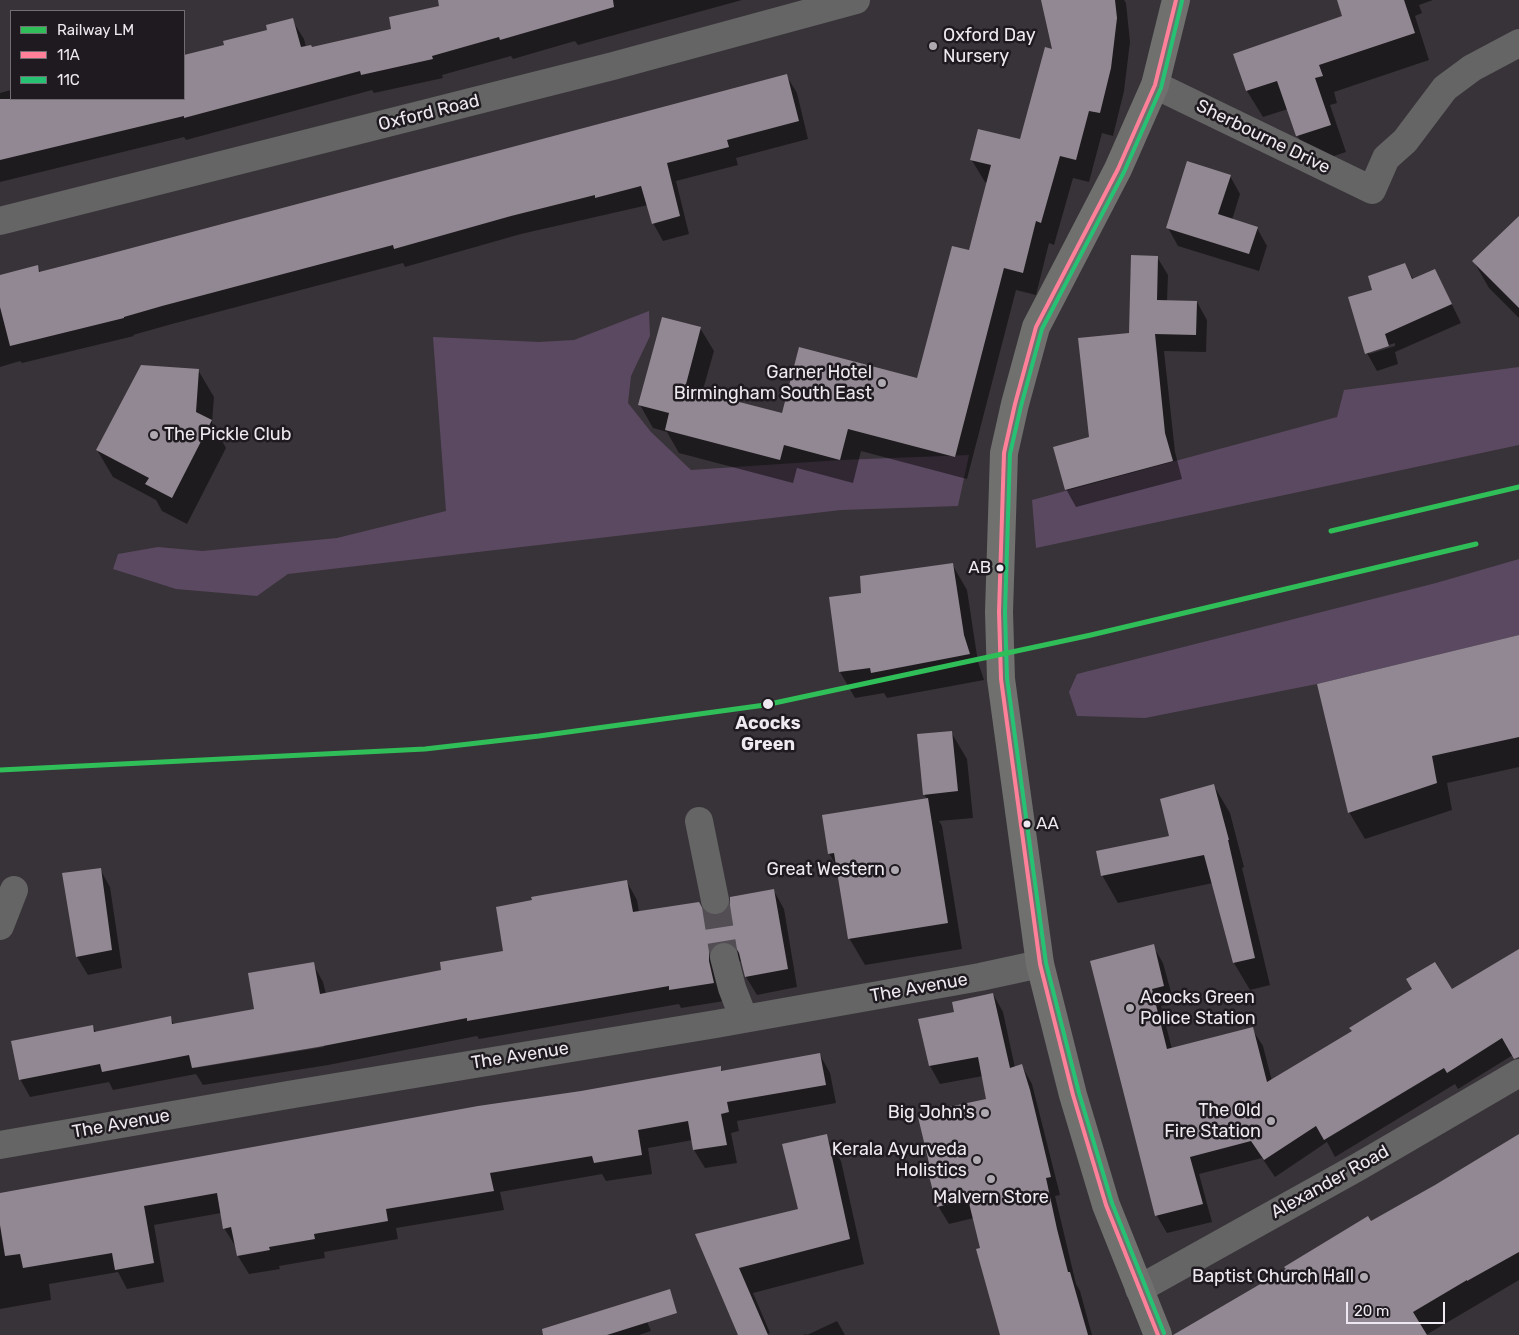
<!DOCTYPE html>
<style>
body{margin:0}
#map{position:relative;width:1519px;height:1335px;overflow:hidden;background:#383338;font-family:Rubik,sans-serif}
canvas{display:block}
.legend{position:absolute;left:10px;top:10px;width:175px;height:90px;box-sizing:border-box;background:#1e1a1f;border:1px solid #716d73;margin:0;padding:6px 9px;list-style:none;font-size:15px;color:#eee9f0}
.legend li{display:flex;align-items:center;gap:10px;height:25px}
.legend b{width:25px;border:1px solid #716d73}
.scale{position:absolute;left:1346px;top:1302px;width:99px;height:22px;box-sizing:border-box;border:2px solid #eee9f0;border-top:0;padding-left:6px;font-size:15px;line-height:18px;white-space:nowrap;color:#eee9f0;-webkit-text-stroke:4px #1e1a1f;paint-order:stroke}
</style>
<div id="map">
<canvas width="1519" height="1335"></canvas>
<ul class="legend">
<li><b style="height:6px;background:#30be59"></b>Railway LM</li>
<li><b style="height:6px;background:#ff8098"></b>11A</li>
<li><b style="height:6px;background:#26c172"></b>11C</li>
</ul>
<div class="scale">20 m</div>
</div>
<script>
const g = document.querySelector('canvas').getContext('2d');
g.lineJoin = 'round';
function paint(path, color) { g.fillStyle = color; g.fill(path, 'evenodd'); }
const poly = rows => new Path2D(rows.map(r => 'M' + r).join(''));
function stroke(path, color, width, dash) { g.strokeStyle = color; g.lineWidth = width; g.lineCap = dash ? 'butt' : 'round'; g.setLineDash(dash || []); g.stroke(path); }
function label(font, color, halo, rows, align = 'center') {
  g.font = font + ' Rubik,sans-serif'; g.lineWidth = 5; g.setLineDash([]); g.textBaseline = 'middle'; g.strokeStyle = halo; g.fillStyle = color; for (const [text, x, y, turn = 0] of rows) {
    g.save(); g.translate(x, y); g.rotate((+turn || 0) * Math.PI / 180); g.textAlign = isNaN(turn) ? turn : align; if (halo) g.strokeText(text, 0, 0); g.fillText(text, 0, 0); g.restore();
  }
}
const green = poly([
 [649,311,650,336,631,376,628,403,651,432,691,470,840,460,969,455,958,506,841,510,288,574,257,596,176,589,113,569,118,554,158,547,202,551,337,538,446,511,433,337,539,342,574,340],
 [1519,367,1519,445,1036,548,1032,500,1337,417,1344,390],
 [1519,559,1519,635,1317,684,1145,718,1077,716,1069,692,1077,674,1436,583]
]);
const shadow = poly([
 [439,0,742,0,578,45,575,41,513,59,511,56,442,75,443,78,374,93,372,90,186,140,184,137,0,182,0,93,11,90,11,99,184,99,184,56,226,45,269,31,292,20,304,39,306,47,311,48,444,18],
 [1043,0,1124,0,1126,3,1130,42,1124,91,1113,136,1102,133,1089,182,1073,178,1054,245,1049,243,1036,295,1016,290,967,479,861,451,853,483,797,468,793,483,679,453,667,432,653,428,640,405,700,328,714,351,702,393,783,414,918,379,970,251,987,183,985,182,971,159,1021,141,1054,51],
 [1338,0,1433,0,1419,5,1422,13,1415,16,1429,60,1334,92,1337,103,1330,105,1346,152,1313,163,1297,135,1288,109,1263,117,1247,91,1235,54,1344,17],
 [786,75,797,93,808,139,736,158,738,165,676,181,689,234,663,241,653,223,648,205,521,234,405,267,403,263,172,324,133,335,134,336,22,363,20,361,0,367,0,276,37,266,41,273],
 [1230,176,1240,194,1232,220,1257,228,1267,246,1259,271,1178,246,1168,228],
 [1519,218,1519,318,1489,288,1474,262],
 [1157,257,1168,275,1167,301,1197,302,1207,320,1206,352,1164,351,1175,452,1182,479,1076,507,1066,489,1090,438],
 [1404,264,1414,280,1435,270,1461,323,1395,352,1398,364,1377,371,1367,353,1374,291],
 [1395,343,1395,346,1369,354,1369,351],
 [198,370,214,397,212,423,226,448,187,524,162,511,156,500,113,477,97,450],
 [952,564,967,590,978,662,984,680,887,698,884,693,855,698,840,672,863,594],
 [1519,637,1519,767,1447,783,1452,810,1365,839,1349,812],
 [951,732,967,759,973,818,939,821,942,826,962,949,865,965,849,938,838,869,829,853,927,799,924,794],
 [1214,786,1230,813,1244,867,1242,868,1270,985,1250,990,1234,963,1213,883,1118,903,1102,875,1171,837],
 [100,869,110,887,122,968,88,975,77,957],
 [627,882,637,900,639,912,704,912,710,916,718,917,774,891,784,909,797,987,757,995,746,977,743,962,731,959,724,1001,681,1008,679,1004,479,1039,477,1036,328,1065,203,1085,196,1074,113,1090,109,1082,30,1097,20,1079,92,1026,96,1032,170,1018,174,1024,256,1010,313,964,323,982,326,994,443,971,505,952],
 [324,1045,324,1047,195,1068,195,1066],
 [1153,946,1163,963,1174,1003,1161,1006,1172,1049,1252,1029,1263,1046,1272,1081,1452,990,1519,950,1519,1055,1513,1055,1458,1089,1455,1084,1335,1157,1327,1142,1275,1177,1262,1158,1199,1174,1212,1222,1167,1233,1157,1216,1092,961],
 [993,994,1003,1012,1015,1068,1022,1066,1032,1084,1060,1195,1055,1196,1076,1284,1080,1291,1092,1335,1001,1335,974,1218,949,1224,938,1206,930,1164,987,1100,983,1076,940,1084,930,1066,956,1013],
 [820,1055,830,1073,836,1103,737,1121,739,1131,731,1133,737,1163,705,1168,694,1150,693,1140,648,1148,652,1174,606,1181,602,1174,500,1192,504,1210,396,1228,398,1239,324,1252,325,1258,279,1266,280,1269,249,1274,238,1256,236,1247,224,1228,221,1213,154,1225,164,1282,127,1289,118,1272,49,1284,51,1300,0,1309,0,1194,720,1068,723,1072],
 [826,1136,841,1161,864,1264,753,1293,770,1333,765,1335,742,1335,696,1235,799,1210],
 [1519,1136,1519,1280,1426,1335,1195,1335,1371,1223],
 [642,1310,651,1331,639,1335,567,1335],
 [837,1321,845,1335,803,1335,806,1334,807,1335]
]);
const building = poly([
 [438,0,613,0,614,7,500,40,499,37,432,56,433,59,361,75,360,71,184,118,184,116,0,160,0,99,184,99,184,55,224,45,223,41,267,30,266,25,293,18,301,47,311,45,312,47,391,29,389,17,439,6],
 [1041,0,1115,0,1117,18,1111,68,1100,113,1089,111,1076,160,1060,156,1041,223,1036,221,1023,273,1004,268,955,457,848,429,840,460,784,445,780,460,665,430,669,413,638,405,662,317,701,327,685,388,782,413,799,347,917,378,952,246,969,250,980,207,991,165,970,160,978,129,1020,139,1045,47,1052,49],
 [1337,0,1404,0,1415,33,1319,65,1323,76,1315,78,1331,125,1297,136,1296,136,1277,81,1246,91,1233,54,1342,16],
 [787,74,799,121,727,140,729,147,667,163,680,216,652,224,641,186,595,198,595,195,511,216,394,249,393,245,162,306,124,317,124,318,10,346,0,307,0,275,38,265,39,272,94,258],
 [1187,161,1231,175,1218,214,1258,227,1249,254,1166,228],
 [1519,216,1519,308,1472,261],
 [1131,255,1158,256,1157,300,1197,301,1196,335,1155,334,1165,433,1173,461,1065,490,1053,447,1089,437,1078,338,1129,333],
 [1405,263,1412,279,1435,269,1452,304,1385,334,1389,346,1365,354,1348,297,1372,290,1368,276],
 [141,365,199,369,196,412,212,420,172,498,145,484,149,478,96,450],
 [953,563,964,635,970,654,871,673,870,668,839,672,829,597,861,593,860,576],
 [1519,635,1519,737,1432,756,1437,783,1348,813,1317,684],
 [952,731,958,791,923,795,917,734],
 [1214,784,1229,840,1228,840,1255,958,1233,963,1204,855,1101,876,1096,851,1169,836,1160,799],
 [928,798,948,923,848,939,834,853,828,854,822,815],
 [101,868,112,950,76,957,62,873],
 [627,880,633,912,699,902,704,911,711,915,718,915,726,911,730,904,730,897,774,889,788,969,745,977,739,953,735,946,729,942,721,942,713,946,709,953,709,961,714,983,669,990,669,986,467,1021,467,1018,318,1047,192,1068,189,1055,102,1072,100,1064,19,1080,11,1041,93,1025,94,1032,171,1016,172,1024,254,1009,248,973,314,962,320,994,441,970,440,962,503,951,496,907,532,900,531,897],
 [1154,944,1164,986,1152,989,1167,1049,1253,1027,1267,1082,1352,1031,1349,1028,1412,989,1406,979,1435,962,1452,989,1519,949,1519,1057,1514,1059,1502,1038,1447,1073,1444,1068,1324,1140,1316,1126,1264,1160,1251,1141,1190,1157,1203,1204,1155,1216,1090,961],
 [993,993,1010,1068,1022,1064,1030,1090,1051,1177,1046,1178,1057,1229,1068,1272,1070,1272,1088,1335,1000,1335,976,1249,980,1248,968,1199,937,1207,926,1164,929,1163,918,1117,939,1112,939,1109,986,1099,978,1057,929,1066,918,1019,954,1012,952,1002],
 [820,1053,826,1085,727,1102,729,1112,721,1114,727,1145,693,1150,688,1121,638,1130,642,1155,594,1163,592,1156,490,1173,494,1191,386,1209,388,1221,314,1234,315,1239,269,1247,270,1250,237,1256,231,1227,223,1229,217,1193,144,1206,154,1263,115,1270,112,1253,23,1268,20,1254,5,1256,0,1225,0,1193,478,1106,581,1091,721,1066,721,1071],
 [827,1134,850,1239,739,1268,768,1335,738,1335,695,1234,798,1209,782,1144],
 [1519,1134,1519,1252,1467,1281,1467,1280,1413,1312,1427,1335,1173,1335,1286,1269,1284,1267,1368,1216,1371,1221,1435,1185],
 [670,1289,677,1313,607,1335,543,1335,542,1329]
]);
const minorTunnel = poly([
 [715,900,724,957]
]);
const minor = poly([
 [1155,85,1372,190,1386,158,1405,141,1445,88,1472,68,1519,43],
 [0,221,613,66,856,0],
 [699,821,715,900],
 [0,926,14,890],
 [724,957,732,988,744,1019],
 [0,1145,288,1095,716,1024,980,977,1040,964],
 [1139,1289,1358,1167,1519,1073]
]);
const secondary = poly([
 [1158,1335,1106,1205,1073,1095,1040,964,1001,679,999,612,1004,453,1015,404,1036,327,1118,169,1155,85,1176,0]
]);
const bus1 = poly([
 [1158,1335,1106,1205,1073,1095,1040,964,1001,679,999,612,1004,453,1015,404,1036,327,1118,169,1155,85,1176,0]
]);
const bus2 = poly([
 [1164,1333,1112,1203,1079,1093,1046,963,1007,678,1005,612,1010,454,1021,406,1042,329,1124,172,1161,88,1182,1]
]);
const rail1 = poly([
 [1331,531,1519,487],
 [0,770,425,749,539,736,765,705,1091,635,1476,544]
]);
const markers = [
 [933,46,5,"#aea9b0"],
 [882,383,5,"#aea9b0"],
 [154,435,5,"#aea9b0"],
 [1000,568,4.5,"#eee9f0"],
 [768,704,6,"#eee9f0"],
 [1027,824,4.5,"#eee9f0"],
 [895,870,5,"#aea9b0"],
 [1130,1008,5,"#aea9b0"],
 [985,1113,5,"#aea9b0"],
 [1271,1121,5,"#aea9b0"],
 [977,1160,5,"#aea9b0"],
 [991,1179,5,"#aea9b0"],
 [1364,1277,5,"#aea9b0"]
];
const busNames = [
 ["AB",991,568],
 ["AA",1036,824,"left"]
];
const poiNames = [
 ["Oxford Day",943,36,"left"],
 ["Nursery",943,57,"left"],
 ["Garner Hotel",872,373],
 ["Birmingham South East",872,394],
 ["The Pickle Club",164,435,"left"],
 ["Great Western",885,870],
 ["Acocks Green",1140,998,"left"],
 ["Police Station",1140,1019,"left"],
 ["The Old",1261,1111],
 ["Fire Station",1261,1132],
 ["Big John's",975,1113],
 ["Kerala Ayurveda",967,1150],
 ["Holistics",967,1171],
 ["Malvern Store",991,1198,"center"],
 ["Baptist Church Hall",1354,1277]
];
const streetNames = [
 ["Oxford Road",429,113,-14],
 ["Sherbourne Drive",1263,137,26],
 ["The Avenue",919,988,-10],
 ["The Avenue",520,1056,-9],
 ["The Avenue",121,1124,-10],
 ["Alexander Road",1330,1182,-29]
];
const stopNames = [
 ["Acocks",768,724],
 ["Green",768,745]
];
paint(green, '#5b4961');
paint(shadow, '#0007');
paint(building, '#928893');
stroke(minorTunnel, '#534e54', 28, [28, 14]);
stroke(minor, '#656565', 28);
stroke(secondary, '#70716f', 28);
stroke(bus1, '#ff8098', 4);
stroke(bus2, '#26c172', 4);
stroke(rail1, '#30be59', 5);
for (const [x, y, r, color] of markers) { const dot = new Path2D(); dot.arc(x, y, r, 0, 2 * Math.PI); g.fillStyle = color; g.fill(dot); stroke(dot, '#1e1a1f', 2); }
label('17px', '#eee9f0', '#1e1a1f', busNames, 'right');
label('18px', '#eee9f0', '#1e1a1f', poiNames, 'right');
label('18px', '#eee9f0', '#1e1a1f', streetNames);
label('bold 18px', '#eee9f0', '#1e1a1f', stopNames);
</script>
